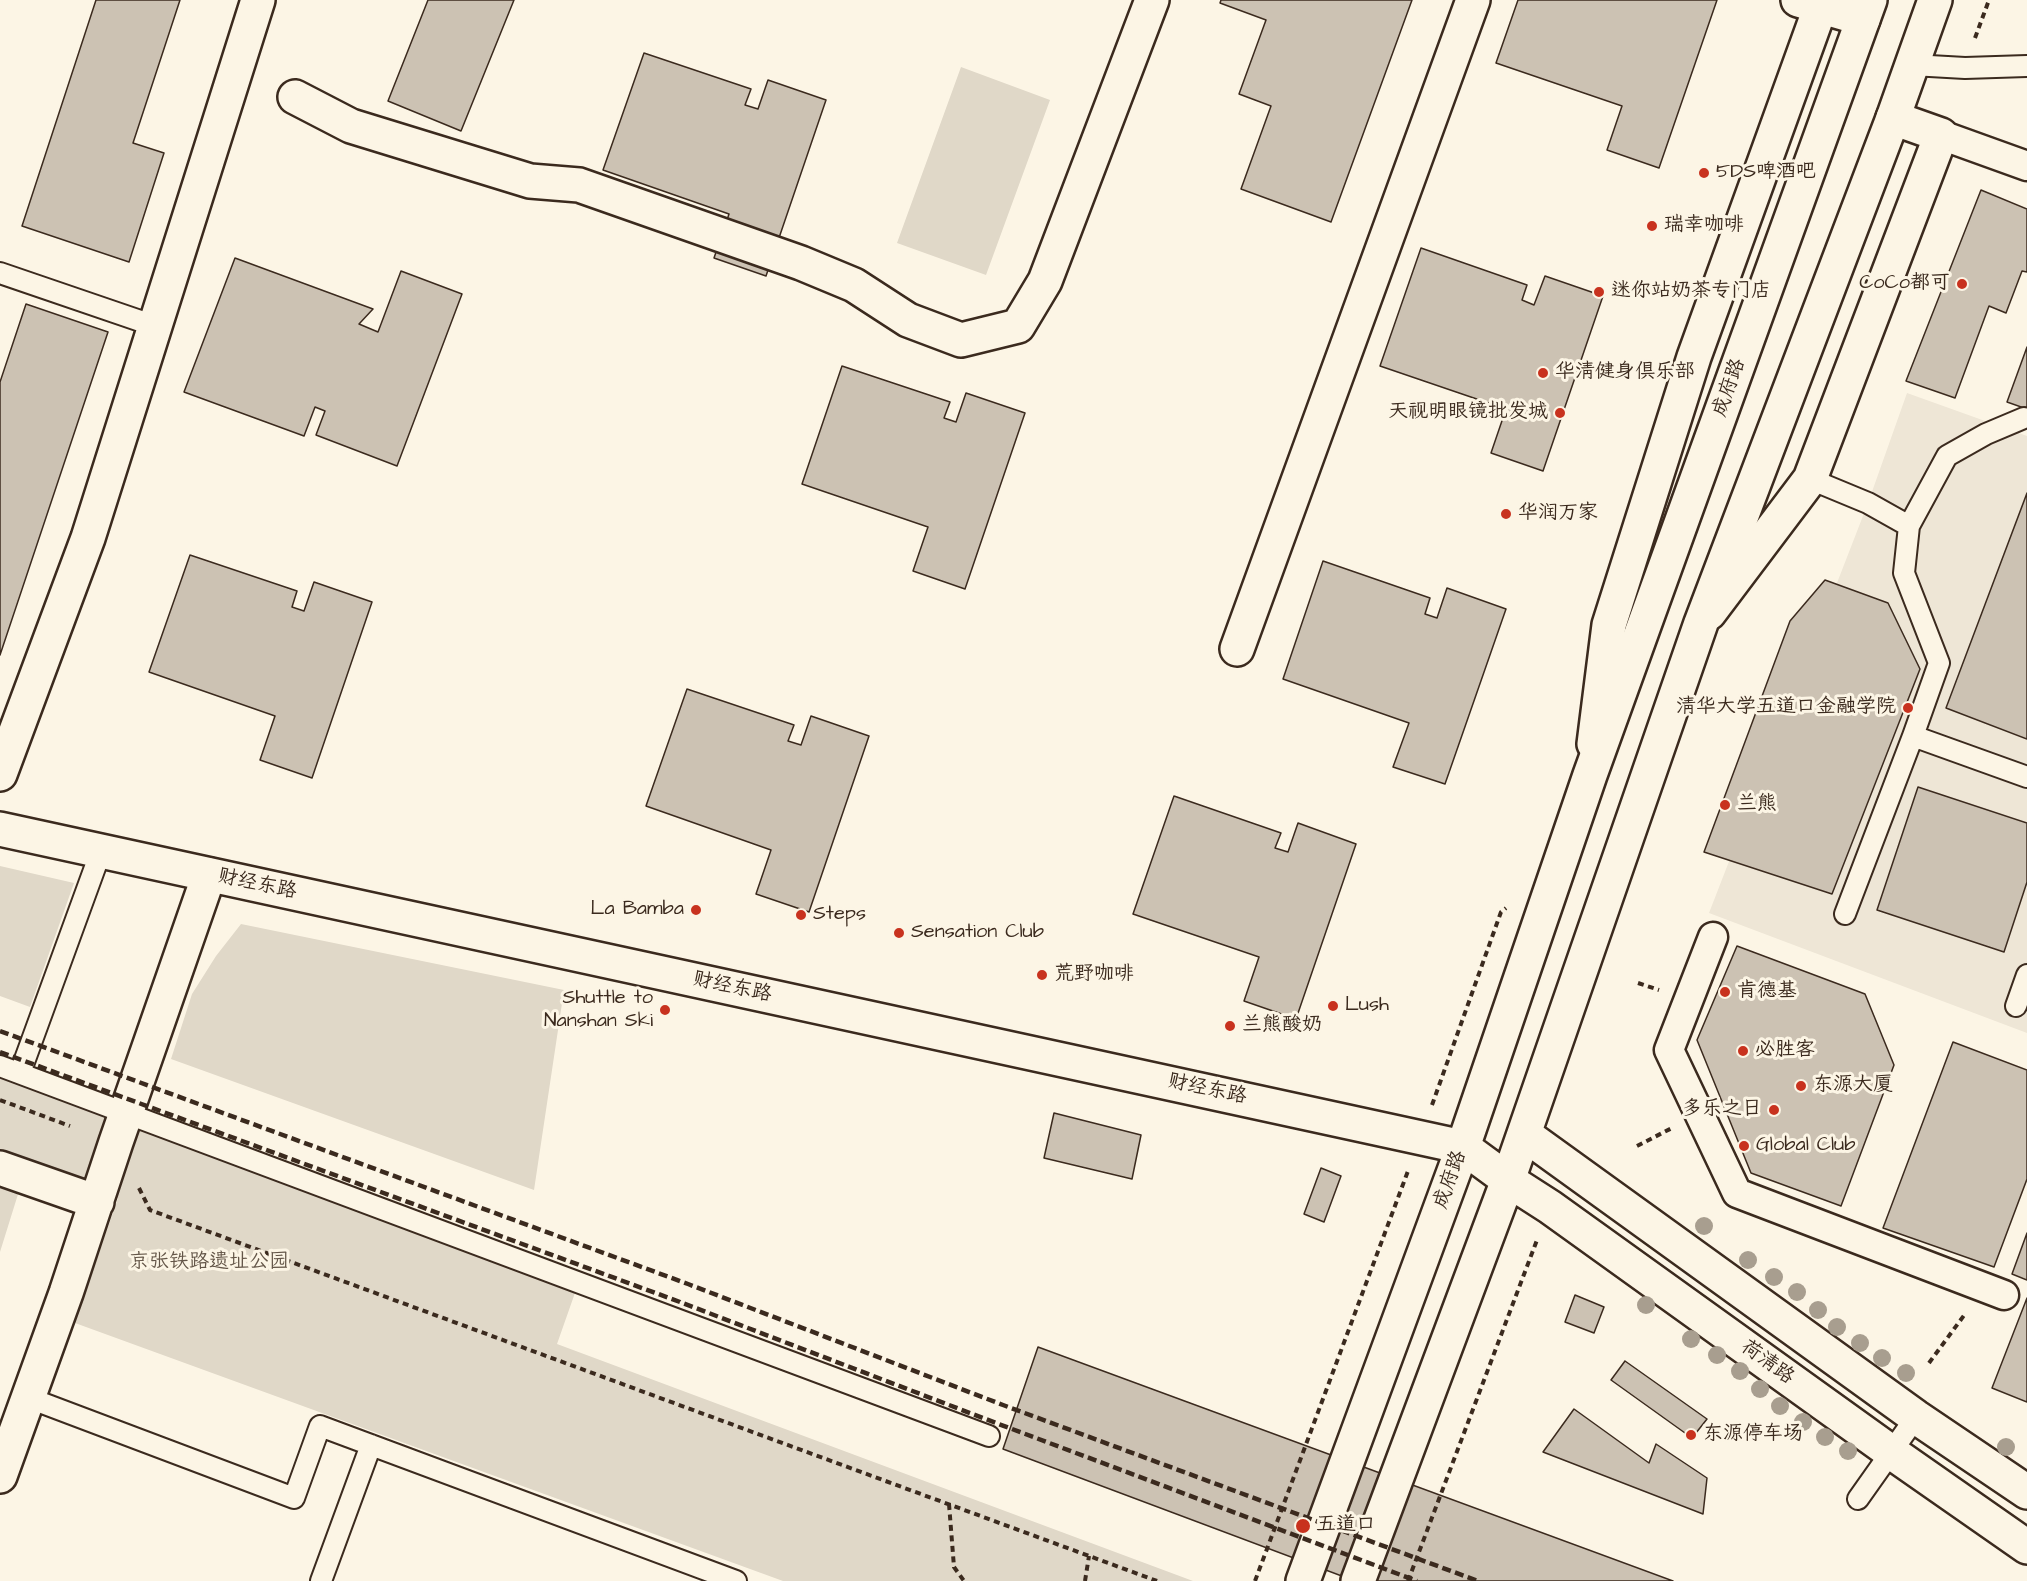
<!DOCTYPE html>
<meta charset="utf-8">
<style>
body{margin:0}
canvas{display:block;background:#fcf5e5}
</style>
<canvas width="2027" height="1581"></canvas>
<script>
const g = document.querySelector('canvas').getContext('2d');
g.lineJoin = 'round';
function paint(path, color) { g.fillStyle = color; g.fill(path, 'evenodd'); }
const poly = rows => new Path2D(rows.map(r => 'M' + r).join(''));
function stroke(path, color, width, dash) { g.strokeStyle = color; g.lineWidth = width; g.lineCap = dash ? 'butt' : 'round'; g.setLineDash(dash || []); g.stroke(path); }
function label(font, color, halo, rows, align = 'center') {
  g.font = font + ' "Architects Daughter","LXGW WenKai TC",sans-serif'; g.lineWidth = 6; g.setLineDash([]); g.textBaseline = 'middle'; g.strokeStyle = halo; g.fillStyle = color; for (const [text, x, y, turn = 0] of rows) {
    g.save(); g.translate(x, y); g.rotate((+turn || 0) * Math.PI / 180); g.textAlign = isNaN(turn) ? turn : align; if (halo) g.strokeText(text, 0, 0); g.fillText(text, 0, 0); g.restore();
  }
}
const built = poly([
 [1907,393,2027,436,2027,1033,1709,913,1868,503]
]);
const green = poly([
 [961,67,1050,100,986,275,897,243],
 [0,866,74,883,30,1007,0,996],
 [241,924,564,990,534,1190,171,1059,192,994,216,956],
 [0,1078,576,1290,557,1344,1193,1581,783,1581,75,1323,118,1198,0,1155],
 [0,1184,19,1191,0,1252]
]);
const building = poly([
 [96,0,180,0,133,143,164,153,129,262,22,226,96,0],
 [428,0,514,0,461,131,388,101,428,0],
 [1221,0,1412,0,1331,222,1241,189,1271,106,1239,94,1266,20,1220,3,1221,0],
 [1518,0,1717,0,1659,168,1607,150,1622,106,1496,63,1518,0],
 [644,53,751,89,745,105,758,109,768,80,826,100,766,276,714,258,729,214,603,170,644,53],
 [1981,190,2027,209,2027,272,2022,271,2006,313,1989,306,1955,398,1906,381,1981,190],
 [1421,248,1527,285,1522,300,1534,305,1545,276,1603,296,1543,471,1491,453,1506,409,1380,366,1421,248],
 [235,258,373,309,359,324,378,332,401,271,462,294,397,466,316,435,325,411,315,407,304,436,184,392,235,258],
 [26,304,108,332,0,655,0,382,26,304],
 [2027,347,2027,409,2007,402,2027,347],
 [842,366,950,402,944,418,956,422,966,393,1025,413,965,589,913,571,928,527,802,484,842,366],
 [2027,493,2027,739,1946,708,2027,493],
 [190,555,297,591,292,607,304,611,314,582,372,602,312,778,260,760,275,716,149,672,190,555],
 [1323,561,1430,598,1425,614,1437,618,1447,588,1506,609,1445,784,1393,767,1409,723,1283,679,1323,561],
 [1825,580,1888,603,1920,669,1832,894,1704,852,1790,621,1825,580],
 [687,689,794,725,788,741,801,745,811,716,869,736,809,912,756,894,771,850,646,806,687,689],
 [1918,787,2027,823,2027,882,2004,952,1877,910,1918,787],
 [1174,796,1281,833,1275,848,1288,852,1298,823,1356,844,1296,1019,1244,1001,1259,957,1133,914,1174,796],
 [1737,946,1865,994,1894,1065,1841,1206,1751,1173,1697,1040,1737,946],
 [1953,1042,2027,1070,2027,1179,1994,1267,1883,1228,1953,1042],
 [1054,1113,1141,1135,1132,1179,1044,1158,1054,1113],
 [1321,1168,1341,1176,1324,1222,1304,1214,1321,1168],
 [2027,1233,2027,1280,2012,1274,2027,1233],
 [1575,1295,1604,1307,1594,1333,1565,1322,1575,1295],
 [2027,1298,2027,1402,1992,1388,2027,1298],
 [1038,1347,1673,1581,1355,1581,1003,1449,1038,1347],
 [1625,1361,1707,1419,1692,1438,1611,1380,1625,1361],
 [1574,1409,1649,1463,1656,1444,1707,1478,1703,1514,1543,1452,1574,1409]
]);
const path = poly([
 [1975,38,1989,0],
 [1638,983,1659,990],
 [0,1100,70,1126],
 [1432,1105,1501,912,1506,908],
 [1637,1146,1672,1128],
 [139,1188,150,1210,1157,1581],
 [1929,1363,1965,1314],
 [949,1504,954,1567,964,1581],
 [1085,1581,1089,1556],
 [1255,1581,1408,1171],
 [1408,1581,1537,1240]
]);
const service = poly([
 [1912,65,1965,68,2027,66],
 [0,273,155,326],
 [1810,479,1868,503,1909,526],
 [1913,736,2027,777],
 [1845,914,1913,736,1939,663,1904,573,1909,526,1947,456,1986,434,2024,418],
 [2016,1006,2027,975],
 [0,1066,989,1436],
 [20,1073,101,851],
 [29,1398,294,1498,320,1426,736,1581],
 [1858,1499,1916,1417],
 [321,1581,371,1445]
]);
const pedestrian = poly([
 [1941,135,2027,166],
 [1713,937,1669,1050,1737,1193,2004,1295]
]);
const minor = poly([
 [1798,0,1863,19],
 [295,97,351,126,530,181,579,185,801,263,854,285,908,320,961,340,1018,326,1045,281,1152,0],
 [1237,649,1473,0],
 [0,774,88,538,258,0],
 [0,1168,97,1202],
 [0,1476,66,1293,116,1142,209,875]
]);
const tertiary = poly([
 [1709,613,1810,479,1941,135,1893,118],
 [1594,744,1609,625,1694,357,1823,0],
 [0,829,1463,1147]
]);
const secondary = poly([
 [1524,1134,1916,1417,2027,1492],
 [1463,1147,1508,1180,1550,1207,1891,1452,2027,1547],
 [1303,1581,1463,1147,1590,775,1870,0],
 [1358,1581,1508,1180,1701,623,1893,118,1935,0]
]);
const rail = poly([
 [0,1031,688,1284,1003,1405,1478,1581],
 [0,1052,680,1302,996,1423,1417,1581]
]);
const trees = [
 [1704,1226],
 [1748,1260],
 [1774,1277],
 [1797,1292],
 [1646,1305],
 [1818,1310],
 [1837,1327],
 [1691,1339],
 [1860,1343],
 [1717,1355],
 [1882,1358],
 [1740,1371],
 [1906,1373],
 [1760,1389],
 [1780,1406],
 [1803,1422],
 [1825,1437],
 [2006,1447],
 [1848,1451]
];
const markers = [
 [1704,173,6,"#c8321e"],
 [1652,226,6,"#c8321e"],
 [1962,284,6,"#c8321e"],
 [1599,292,6,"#c8321e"],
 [1543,373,6,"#c8321e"],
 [1560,413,6,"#c8321e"],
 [1506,514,6,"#c8321e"],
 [1908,708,6,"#c8321e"],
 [1725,805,6,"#c8321e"],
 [696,910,6,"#c8321e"],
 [801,915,6,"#c8321e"],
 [899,933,6,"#c8321e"],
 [1042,975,6,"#c8321e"],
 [1725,992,6,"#c8321e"],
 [1333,1006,6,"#c8321e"],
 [665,1010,6,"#c8321e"],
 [1230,1026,6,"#c8321e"],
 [1743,1051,6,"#c8321e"],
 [1801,1086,6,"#c8321e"],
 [1774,1110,6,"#c8321e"],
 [1744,1146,6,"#c8321e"],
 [1691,1435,6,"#c8321e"],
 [1303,1526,8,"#c8321e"]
];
const poiNames = [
 ["5DS啤酒吧",1716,173],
 ["瑞幸咖啡",1664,226],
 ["CoCo都可",1950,284,"right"],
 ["迷你站奶茶专门店",1611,292],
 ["华清健身俱乐部",1555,373],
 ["天视明眼镜批发城",1548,413,"right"],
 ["华润万家",1518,514],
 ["清华大学五道口金融学院",1896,708,"right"],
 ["兰熊",1737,805],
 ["La Bamba",684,910,"right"],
 ["Steps",813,915],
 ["Sensation Club",911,933],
 ["荒野咖啡",1054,975],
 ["肯德基",1737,992],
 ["Shuttle to",653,999,"right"],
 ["Nanshan Ski",653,1022,"right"],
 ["Lush",1345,1006],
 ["兰熊酸奶",1242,1026],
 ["必胜客",1755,1051],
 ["东源大厦",1813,1086],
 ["多乐之日",1762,1110,"right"],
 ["Global Club",1756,1146],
 ["东源停车场",1703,1435],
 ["五道口",1316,1526]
];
const streetNames = [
 ["成府路",1730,388,-70],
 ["财经东路",257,885,12],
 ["财经东路",732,988,12],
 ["财经东路",1207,1090,12],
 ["成府路",1451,1180,-70],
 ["荷清路",1767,1363,36]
];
const parkNames = [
 ["京张铁路遗址公园",209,1263]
];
paint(built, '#eee6d6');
paint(green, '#e0d8c8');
paint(building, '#ccc2b3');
stroke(building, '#3b2a1e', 1.5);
stroke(service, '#3b2a1e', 24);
stroke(pedestrian, '#3b2a1e', 33);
stroke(minor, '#3b2a1e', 38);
stroke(tertiary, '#3b2a1e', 38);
stroke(secondary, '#3b2a1e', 38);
stroke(path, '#3b2a1e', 4, [6, 4.5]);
stroke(service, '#fcf5e5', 20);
stroke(pedestrian, '#fcf5e5', 28);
stroke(minor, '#fcf5e5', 33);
stroke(tertiary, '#fcf5e5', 33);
stroke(secondary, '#fcf5e5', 33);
stroke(rail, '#3b2a1e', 4.5, [9, 4.5]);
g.fillStyle = '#a89e8f';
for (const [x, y] of trees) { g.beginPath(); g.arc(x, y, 9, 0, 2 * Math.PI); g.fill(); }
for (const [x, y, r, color] of markers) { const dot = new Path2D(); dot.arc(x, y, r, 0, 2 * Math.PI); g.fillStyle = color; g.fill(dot); stroke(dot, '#fcf5e5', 2); }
label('20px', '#3b2a1e', '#fcf5e5', poiNames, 'left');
label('20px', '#3b2a1e', '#fcf5e5', streetNames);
label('20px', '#645648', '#fcf5e5', parkNames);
</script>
